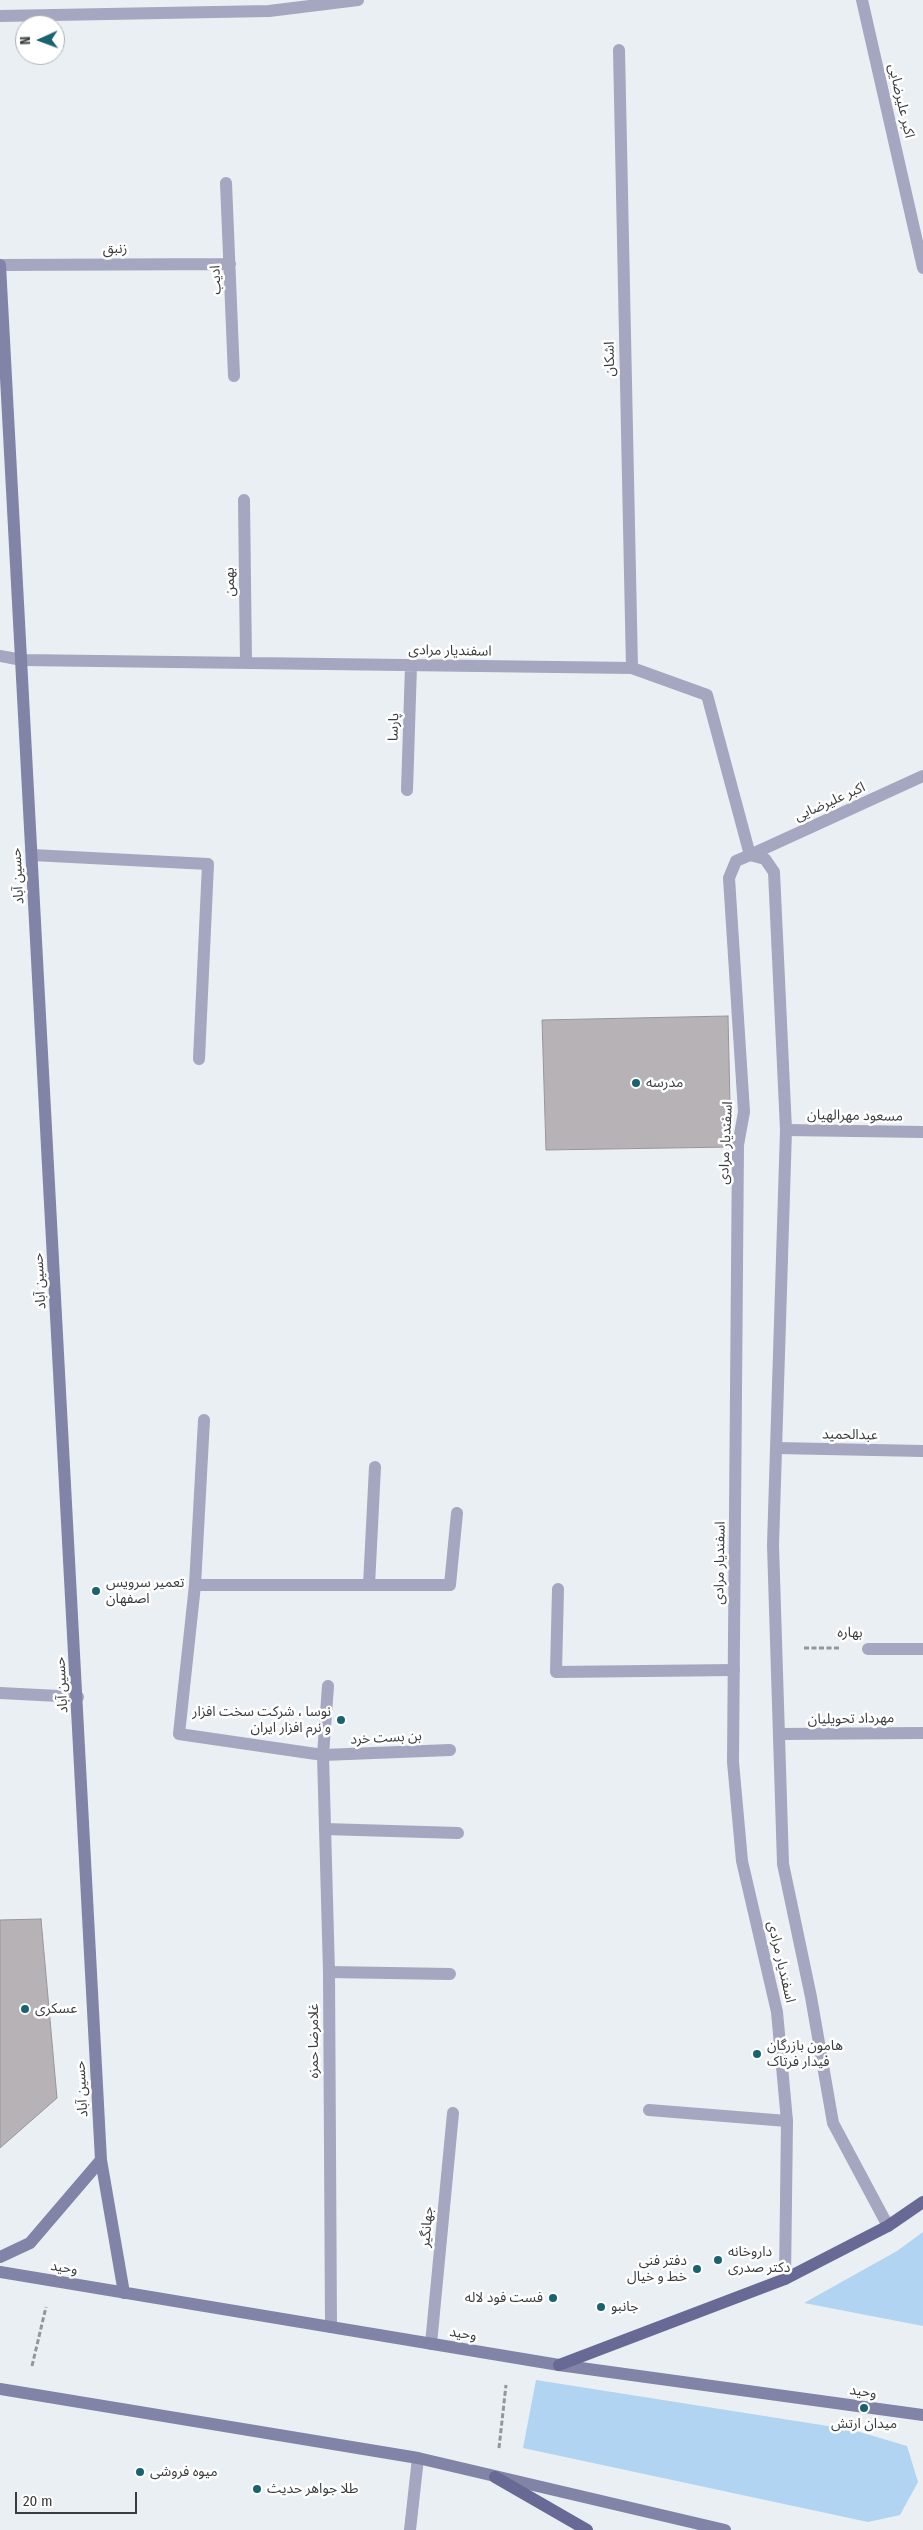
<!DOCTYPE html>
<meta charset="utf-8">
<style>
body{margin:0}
#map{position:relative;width:923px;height:2530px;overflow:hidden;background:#eaeff3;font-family:"Fira Sans Condensed",sans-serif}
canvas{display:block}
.north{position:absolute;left:15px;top:15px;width:50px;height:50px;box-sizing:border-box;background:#fff;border:1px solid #b0b1b2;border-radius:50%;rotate:268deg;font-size:14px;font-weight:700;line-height:20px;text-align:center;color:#3a3c3e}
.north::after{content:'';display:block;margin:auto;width:18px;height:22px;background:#196270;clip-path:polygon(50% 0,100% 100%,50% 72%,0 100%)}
.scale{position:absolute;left:15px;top:2492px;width:122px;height:22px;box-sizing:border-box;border:2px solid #3a3c3e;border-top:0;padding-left:6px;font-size:15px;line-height:18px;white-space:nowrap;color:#3a3c3e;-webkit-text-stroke:4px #fff;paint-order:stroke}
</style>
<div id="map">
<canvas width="923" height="2530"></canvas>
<div class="north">N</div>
<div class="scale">20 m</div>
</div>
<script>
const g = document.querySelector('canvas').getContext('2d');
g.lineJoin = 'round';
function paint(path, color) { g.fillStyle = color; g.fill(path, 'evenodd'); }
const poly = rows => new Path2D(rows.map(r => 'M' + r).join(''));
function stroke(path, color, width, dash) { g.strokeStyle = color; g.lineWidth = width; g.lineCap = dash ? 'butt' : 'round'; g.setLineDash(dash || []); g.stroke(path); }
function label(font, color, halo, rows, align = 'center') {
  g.font = font + ' "Fira Sans Condensed","Noto Sans Arabic",sans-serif'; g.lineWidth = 5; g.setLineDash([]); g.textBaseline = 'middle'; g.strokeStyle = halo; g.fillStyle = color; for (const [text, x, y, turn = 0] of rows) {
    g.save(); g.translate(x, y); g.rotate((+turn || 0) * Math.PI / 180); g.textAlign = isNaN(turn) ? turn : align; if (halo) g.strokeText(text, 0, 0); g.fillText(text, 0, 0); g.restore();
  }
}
const green = poly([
 [923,2232,923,2326,804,2303,897,2251],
 [536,2380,853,2430,907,2446,918,2482,900,2515,868,2522,523,2448]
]);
const building = poly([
 [728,1016,731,1147,546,1150,542,1020,728,1016],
 [41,1919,57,2098,0,2148,0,1920,41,1919]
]);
const path = poly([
 [804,1648,840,1648],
 [32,2366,46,2307],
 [499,2448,506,2385]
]);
const service = poly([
 [777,1448,923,1451],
 [323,1755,450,1750],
 [325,1829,458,1833],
 [329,1972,450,1974]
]);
const minor = poly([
 [0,16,269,11,358,0],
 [619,50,632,668],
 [226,183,234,376],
 [0,265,230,264],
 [244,500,246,663],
 [0,656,22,660,632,668,707,695,750,855],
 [407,790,411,666],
 [32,855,208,864,199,1059],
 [786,1130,923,1132],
 [204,1420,195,1585,179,1734,323,1755],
 [195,1585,450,1585,457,1513],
 [369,1585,375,1467],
 [558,1589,556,1672,734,1670],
 [868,1649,923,1649],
 [328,1686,323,1755,329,1972,331,2327],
 [0,1693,78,1697],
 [779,1734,923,1733],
 [649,2110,787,2121],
 [431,2344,453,2113],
 [410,2530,418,2458]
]);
const tertiary = poly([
 [862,0,923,268],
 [750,855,923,776],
 [785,2279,787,2121,777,2012,742,1861,733,1762,738,1145,744,1112,729,878,736,861,750,855,765,859,774,872,786,1130,773,1545,783,1864,811,1997,833,2123,888,2226]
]);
const secondary = poly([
 [0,265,101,2160,124,2293],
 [0,2257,30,2243,101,2160],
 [0,2272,559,2365,923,2415],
 [0,2389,418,2458,725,2530]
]);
const primary = poly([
 [559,2365,785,2279,888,2226,923,2202],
 [495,2477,587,2530]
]);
const markers = [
 [636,1083,5,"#196270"],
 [96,1591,5,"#196270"],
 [341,1720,5,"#196270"],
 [25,2009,5,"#196270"],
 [757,2054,5,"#196270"],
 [718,2260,5,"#196270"],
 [697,2269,5,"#196270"],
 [553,2298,5,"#196270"],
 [601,2307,5,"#196270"],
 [864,2408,5,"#196270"],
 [140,2472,5,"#196270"],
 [257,2489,5,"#196270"]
];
const streetNames = [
 ["اکبر علیرضایی",901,101,77],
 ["زنبق",115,249],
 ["ادیب",216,280,-92],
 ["اشکان",610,359,-91],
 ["بهمن",230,582,-91],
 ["اسفندیار مرادی",450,651,1],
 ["پارسا",394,727,-88],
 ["اکبر علیرضایی",830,802,-24],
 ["حسین آباد",18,876,-93],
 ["مسعود مهرالهیان",855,1116,1],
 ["اسفندیار مرادی",726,1143,-87],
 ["حسین آباد",40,1281,-93],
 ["عبدالحمید",850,1435,1],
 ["اسفندیار مرادی",720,1563,-89],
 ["بهاره",850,1633,1],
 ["حسین آباد",62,1685,-93],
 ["مهرداد تحویلیان",851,1719,-1],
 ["بن بست خرد",386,1738,-3],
 ["اسفندیار مرادی",781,1962,77],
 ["غلامرضا حمزه",314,2041,-90],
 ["حسین آباد",82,2089,-93],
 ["جهانگیر",427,2227,-85],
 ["وحید",64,2268,9],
 ["وحید",463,2334,9],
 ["وحید",863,2392,8]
];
const poiNames = [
 ["مدرسه",646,1083],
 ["تعمیر سرویس",106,1583],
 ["اصفهان",106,1599],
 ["نوسا ، شرکت سخت افزار",331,1712,"right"],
 ["و نرم افزار ایران",331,1728,"right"],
 ["عسکری",35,2009],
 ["هامون بازرگان",767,2046],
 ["فیدار فرتاک",767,2062],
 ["داروخانه",728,2252],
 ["دکتر صدری",728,2268],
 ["دفتر فنی",687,2261,"right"],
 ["خط و خیال",687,2277,"right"],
 ["فست فود لاله",543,2298,"right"],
 ["جانبو",611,2307],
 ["میدان ارتش",864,2424,"center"],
 ["میوه فروشی",150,2472],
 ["طلا جواهر حدیث",267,2489]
];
paint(green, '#b0d4f1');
paint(building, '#b7b2b5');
stroke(building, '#9b9599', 1);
stroke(path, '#93979a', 3, [5, 2.5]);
stroke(service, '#a5a6bf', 12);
stroke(minor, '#a5a6bf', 12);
stroke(tertiary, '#a5a6bf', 12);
stroke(secondary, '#8183a7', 12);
stroke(primary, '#686995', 12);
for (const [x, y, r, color] of markers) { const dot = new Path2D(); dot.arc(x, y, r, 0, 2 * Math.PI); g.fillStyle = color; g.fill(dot); stroke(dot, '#fff', 2); }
label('14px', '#3a3c3e', '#fff', streetNames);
label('14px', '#3a3c3e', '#fff', poiNames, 'left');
</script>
